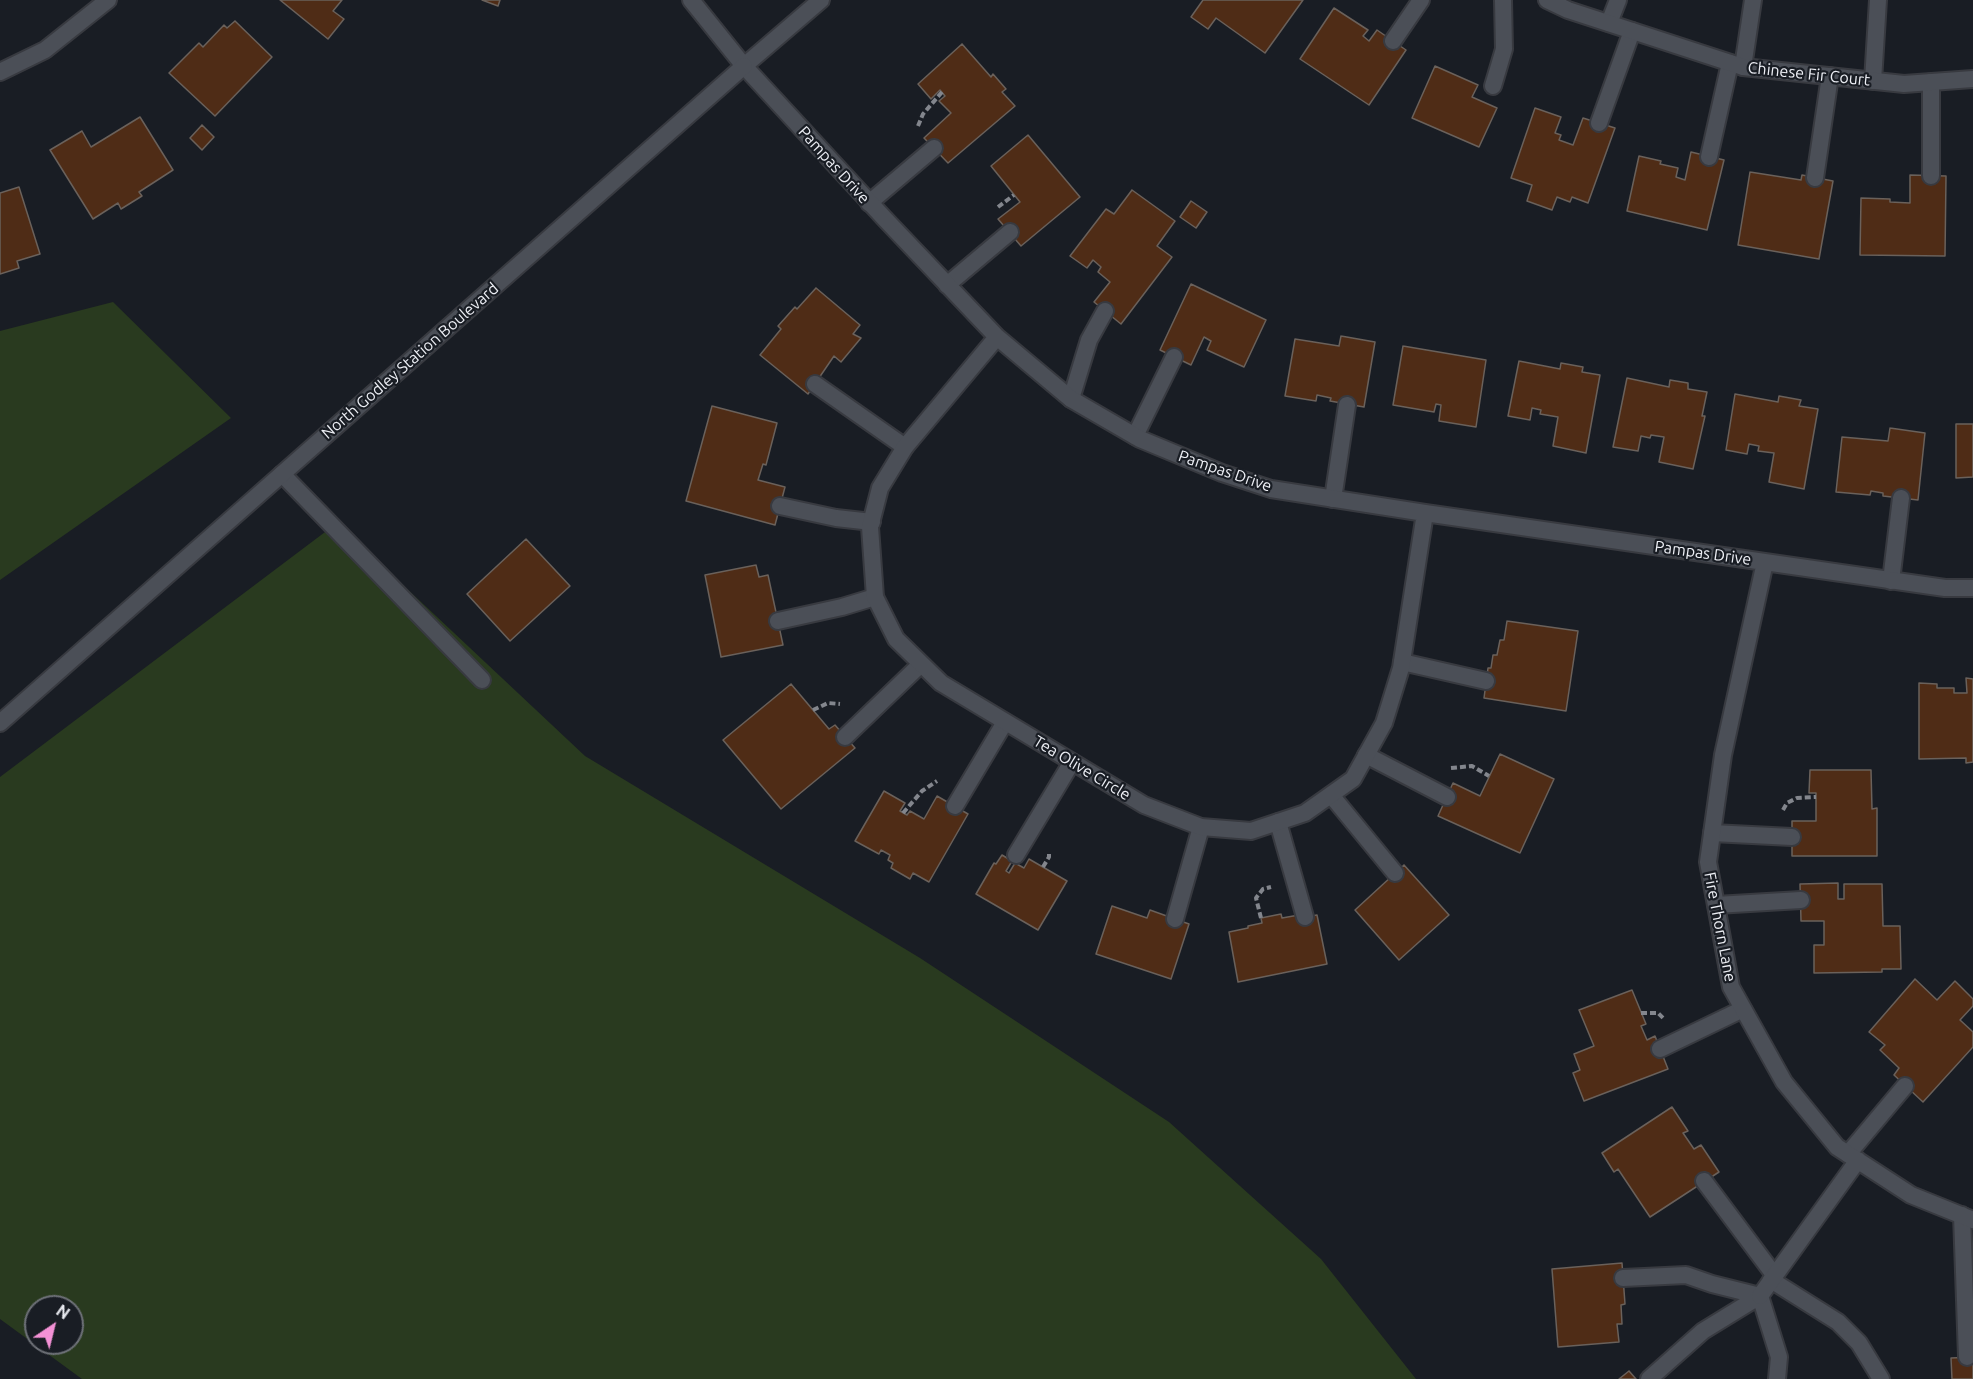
<!DOCTYPE html>
<style>
body{margin:0}
#map{position:relative;width:1973px;height:1379px;overflow:hidden;background:#191d24;font-family:Ubuntu,sans-serif}
canvas{display:block}
.north{position:absolute;left:24px;top:1295px;width:60px;height:60px;box-sizing:border-box;background:#191d24;border:2px solid #6e7178;border-radius:50%;rotate:35deg;font-size:16px;font-weight:700;line-height:24px;text-align:center;color:#edeff5}
.north::after{content:'';display:block;margin:auto;width:21px;height:27px;background:#f391d5;clip-path:polygon(50% 0,100% 100%,50% 72%,0 100%)}
</style>
<div id="map">
<canvas width="1973" height="1379"></canvas>
<div class="north">N</div>
</div>
<script>
const g = document.querySelector('canvas').getContext('2d');
g.lineJoin = 'round';
function paint(path, color) { g.fillStyle = color; g.fill(path, 'evenodd'); }
const poly = rows => new Path2D(rows.map(r => 'M' + r).join(''));
function stroke(path, color, width, dash) { g.strokeStyle = color; g.lineWidth = width; g.lineCap = dash ? 'butt' : 'round'; g.setLineDash(dash || []); g.stroke(path); }
function label(font, color, halo, rows, align = 'center') {
  g.font = font + ' Ubuntu,sans-serif'; g.lineWidth = 4.5; g.setLineDash([]); g.textBaseline = 'middle'; g.strokeStyle = halo; g.fillStyle = color; for (const [text, x, y, turn = 0] of rows) {
    g.save(); g.translate(x, y); g.rotate((+turn || 0) * Math.PI / 180); g.textAlign = isNaN(turn) ? turn : align; if (halo) g.strokeText(text, 0, 0); g.fillText(text, 0, 0); g.restore();
  }
}
const green = poly([
 [113,302,231,418,0,580,0,331],
 [337,523,585,756,920,958,1169,1122,1321,1259,1416,1379,82,1379,0,1319,0,777],
 [36,1307,72,1307,72,1343,36,1343]
]);
const building = poly([
 [280,0,342,0,333,11,344,19,328,39,280,0],
 [482,0,500,0,498,6,482,0],
 [1203,0,1303,0,1265,53,1216,18,1208,29,1191,17,1203,0],
 [1334,8,1368,30,1363,36,1369,41,1377,30,1406,50,1369,105,1300,59,1334,8],
 [235,21,272,57,215,116,169,73,199,43,203,47,224,25,227,28,235,21],
 [962,44,991,77,993,74,1006,89,1002,92,1015,106,948,163,924,138,951,113,939,101,945,96,940,90,931,99,918,84,962,44],
 [1435,66,1478,85,1472,97,1497,108,1479,147,1412,118,1435,66],
 [1535,108,1561,117,1555,133,1561,135,1559,140,1573,145,1583,118,1615,128,1588,203,1572,197,1570,202,1557,197,1552,210,1527,201,1532,185,1511,178,1535,108],
 [140,117,173,170,139,192,142,196,121,209,118,203,93,219,50,150,82,131,91,147,140,117],
 [202,125,214,137,202,150,190,138,202,125],
 [1028,135,1080,197,1021,246,998,219,1020,202,991,166,1028,135],
 [1691,152,1724,160,1707,230,1627,211,1639,156,1661,161,1660,164,1678,168,1676,177,1685,180,1691,152],
 [1750,172,1801,180,1802,175,1833,181,1819,259,1738,245,1750,172],
 [1910,175,1946,176,1945,256,1860,255,1861,198,1890,199,1890,202,1910,203,1910,175],
 [19,187,40,254,17,261,19,268,0,274,0,193,19,187],
 [1132,190,1175,221,1157,246,1172,257,1121,324,1094,302,1110,282,1098,272,1101,267,1093,260,1087,268,1070,256,1106,209,1114,214,1132,190],
 [1191,201,1207,212,1196,228,1180,217,1191,201],
 [1191,284,1266,320,1244,367,1207,350,1211,341,1204,337,1191,365,1160,350,1191,284],
 [816,288,860,325,853,334,861,338,841,362,834,356,808,394,760,355,781,329,778,326,795,307,797,309,816,288],
 [1341,336,1375,342,1364,407,1330,401,1331,398,1317,395,1316,401,1285,396,1295,339,1339,346,1341,336],
 [1403,346,1486,360,1476,427,1439,421,1441,405,1436,404,1434,412,1393,405,1403,346],
 [1519,361,1560,369,1561,363,1583,367,1582,372,1600,375,1586,453,1553,446,1558,417,1540,414,1541,410,1532,408,1530,420,1508,416,1519,361],
 [1627,378,1669,387,1670,380,1688,383,1688,389,1707,392,1702,416,1705,416,1693,469,1659,462,1664,437,1651,435,1650,438,1641,436,1638,451,1613,447,1627,378],
 [1735,394,1778,402,1779,396,1801,400,1799,406,1818,409,1804,489,1769,482,1774,453,1758,451,1759,446,1749,444,1747,454,1726,450,1735,394],
 [712,406,777,423,766,465,763,464,758,480,785,487,775,525,686,501,712,406],
 [1956,424,1973,424,1973,477,1956,478,1956,424],
 [1890,428,1925,433,1918,500,1883,496,1883,493,1871,491,1870,495,1836,492,1842,437,1888,441,1890,428],
 [526,539,570,586,510,641,467,594,526,539],
 [756,565,759,577,768,575,783,645,721,657,705,575,756,565],
 [1507,621,1578,631,1566,711,1484,698,1488,668,1491,668,1493,655,1497,655,1500,640,1504,640,1507,621],
 [1966,678,1973,679,1973,762,1966,763,1966,758,1919,759,1919,683,1937,684,1937,688,1954,688,1954,693,1967,693,1966,678],
 [791,684,829,729,835,725,855,748,781,809,723,740,791,684],
 [1500,754,1554,779,1520,853,1438,816,1453,783,1480,796,1500,754],
 [1810,770,1871,770,1872,809,1877,808,1877,856,1792,856,1792,821,1816,821,1816,793,1809,793,1810,770],
 [884,791,905,803,900,811,907,815,910,811,924,819,937,796,968,814,929,882,913,873,910,879,891,868,893,863,888,860,890,855,881,850,879,854,855,841,884,791],
 [1002,855,1012,861,1006,871,1009,873,1015,863,1024,868,1029,859,1067,881,1038,930,976,894,994,863,996,864,1002,855],
 [1404,865,1449,915,1399,960,1355,910,1404,865],
 [1838,883,1838,899,1844,899,1844,884,1882,884,1883,926,1900,926,1901,969,1882,969,1882,972,1814,973,1814,945,1824,945,1824,921,1801,921,1800,884,1838,883],
 [1112,906,1147,918,1150,910,1189,924,1171,979,1096,954,1112,906],
 [1281,914,1282,918,1299,915,1300,918,1317,915,1327,964,1238,982,1229,932,1248,928,1248,926,1262,923,1261,918,1281,914],
 [1915,979,1937,1000,1955,981,1973,999,1973,1006,1960,1020,1973,1032,1973,1047,1923,1102,1894,1075,1899,1068,1880,1050,1885,1045,1869,1032,1915,979],
 [1632,990,1646,1024,1641,1026,1647,1040,1655,1036,1668,1069,1584,1101,1573,1073,1580,1070,1574,1054,1594,1046,1579,1010,1632,990],
 [1672,1107,1688,1131,1683,1133,1694,1149,1701,1145,1719,1172,1650,1217,1618,1169,1614,1172,1602,1153,1672,1107],
 [1622,1263,1625,1304,1621,1305,1622,1324,1617,1324,1619,1342,1558,1347,1552,1269,1622,1263],
 [1973,1357,1973,1379,1952,1379,1951,1358,1973,1357],
 [1629,1371,1636,1379,1619,1379,1629,1371]
]);
const path = poly([
 [918,126,923,114,942,92],
 [998,207,1014,195],
 [813,710,828,703,840,704],
 [1451,768,1472,766,1489,776],
 [1783,810,1787,803,1797,798,1816,797],
 [903,813,922,791,937,781],
 [1043,867,1049,857,1049,854],
 [1261,918,1256,898,1263,889,1271,887],
 [1641,1013,1658,1013,1664,1019]
]);
const service = poly([
 [1609,23,1618,0],
 [1393,41,1421,0],
 [1743,67,1753,0],
 [1873,81,1878,0],
 [1931,82,1931,176],
 [1493,86,1504,49,1503,0],
 [1599,123,1632,31],
 [1709,157,1730,63],
 [1815,178,1830,76],
 [869,203,934,148],
 [947,285,1010,232],
 [815,384,905,447],
 [1071,399,1089,340,1105,311],
 [1135,436,1174,357],
 [282,474,482,680],
 [1333,499,1347,405],
 [780,506,836,518,872,522],
 [1891,581,1901,498],
 [778,621,842,607,875,597],
 [1402,662,1486,681],
 [845,737,921,664],
 [1366,755,1447,797],
 [1331,795,1395,873],
 [955,806,1005,722],
 [1278,822,1305,917],
 [1712,833,1792,837],
 [1016,855,1072,762],
 [1716,905,1801,900],
 [1175,919,1201,827],
 [1660,1049,1743,1009],
 [1848,1154,1905,1086],
 [1704,1181,1775,1276],
 [1962,1215,1967,1357],
 [1623,1278,1686,1275,1712,1284,1760,1296],
 [1771,1280,1838,1322,1859,1343,1881,1379],
 [1760,1296,1779,1357,1777,1379],
 [1649,1379,1703,1331,1760,1296]
]);
const minor = poly([
 [691,0,744,66,884,218,997,337,1071,399,1140,439,1222,473,1271,489,1425,513,1945,588,1973,588],
 [1547,0,1568,10,1743,67,1904,84,1973,79],
 [744,66,821,0],
 [0,72,45,50,108,0],
 [997,337,905,447,880,488,870,527,875,597,896,639,941,683,1144,805,1201,827,1251,831,1305,813,1353,779,1384,723,1401,668,1425,513],
 [1765,562,1723,755,1708,862,1731,987,1784,1082,1837,1147,1911,1195,1973,1220],
 [1760,1296,1858,1160]
]);
const tertiary = poly([
 [0,723,744,66]
]);
const streetNames = [
 ["Chinese Fir Court",1809,74,6],
 ["Pampas Drive",834,165,48],
 ["North Godley Station Boulevard",410,361,-41],
 ["Pampas Drive",1225,471,19],
 ["Pampas Drive",1703,553,8],
 ["Tea Olive Circle",1082,768,31],
 ["Fire Thorn Lane",1720,927,79]
];
paint(green, '#293a1f');
paint(building, '#4f2c16');
stroke(building, '#6a615b', 1.5);
stroke(service, '#383a40', 20);
stroke(minor, '#383a40', 20);
stroke(tertiary, '#383a40', 20);
stroke(path, '#83868d', 4, [6, 3]);
stroke(service, '#4b4f57', 16);
stroke(minor, '#4b4f57', 16);
stroke(tertiary, '#4b4f57', 16);
label('16px', '#edeff5', '#191d24', streetNames);
</script>
